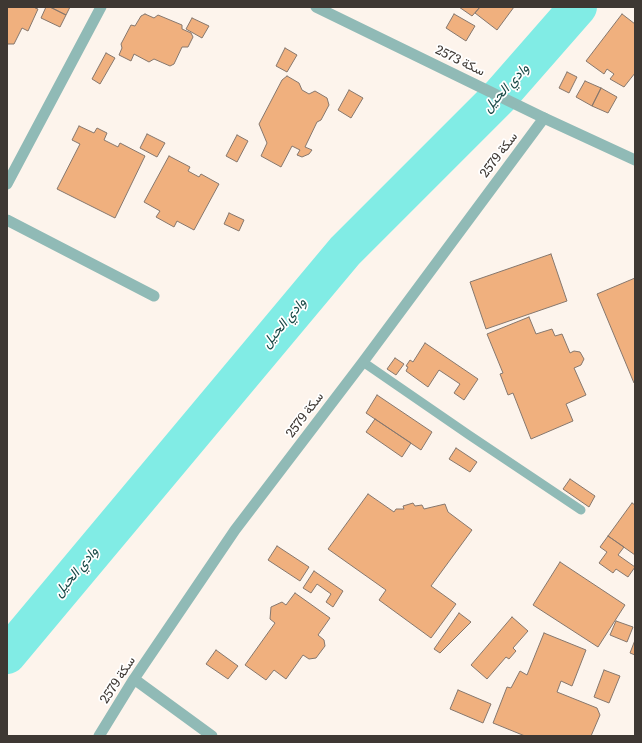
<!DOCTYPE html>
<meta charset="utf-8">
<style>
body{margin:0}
#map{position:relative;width:642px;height:743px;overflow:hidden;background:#fdf4ec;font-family:Literata,serif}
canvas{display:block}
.frame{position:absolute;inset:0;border:8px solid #3e3833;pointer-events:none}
</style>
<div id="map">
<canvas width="642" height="743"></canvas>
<div class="frame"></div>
</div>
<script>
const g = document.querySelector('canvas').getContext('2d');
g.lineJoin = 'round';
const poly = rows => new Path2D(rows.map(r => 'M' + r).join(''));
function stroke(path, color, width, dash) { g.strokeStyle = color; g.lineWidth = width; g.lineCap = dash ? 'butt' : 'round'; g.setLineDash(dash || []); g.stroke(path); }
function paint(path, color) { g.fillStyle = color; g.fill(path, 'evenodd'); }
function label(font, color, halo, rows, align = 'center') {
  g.font = font + ' Literata,Vazirmatn,serif'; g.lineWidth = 3.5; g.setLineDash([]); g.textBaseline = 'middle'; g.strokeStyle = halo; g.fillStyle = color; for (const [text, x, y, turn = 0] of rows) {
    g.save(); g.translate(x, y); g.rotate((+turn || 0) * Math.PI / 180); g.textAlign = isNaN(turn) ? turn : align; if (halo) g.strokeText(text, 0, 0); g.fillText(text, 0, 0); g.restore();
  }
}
const river = poly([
 [7,655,345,251,500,96,578,7]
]);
const building = poly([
 [7,7,35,7,35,8,38,9,28,31,22,28,14,44,7,44,7,7],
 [46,7,50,7,66,15,60,27,41,18,46,7],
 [50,7,70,7,66,15,50,7],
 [459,7,480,7,472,16,459,7],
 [480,7,514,7,497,30,475,13,480,7],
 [145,14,154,18,158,15,182,25,182,29,191,33,193,37,188,47,182,47,174,64,170,66,154,59,149,62,134,54,131,61,119,55,122,48,121,44,131,25,135,26,141,16,145,14],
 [454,14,475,26,466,41,446,28,454,14],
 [622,14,635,24,635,73,624,87,610,79,614,74,607,69,604,74,586,61,622,14],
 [192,18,209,26,202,38,186,29,192,18],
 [285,48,297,55,287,72,276,66,285,48],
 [106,53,115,58,100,84,92,79,106,53],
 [567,72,577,77,569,93,559,88,567,72],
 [287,76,299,83,302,90,309,94,315,91,327,98,329,105,321,120,317,122,305,147,312,150,309,154,302,157,297,155,300,150,292,146,281,167,261,156,267,143,259,124,282,80,287,76],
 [585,81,601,88,592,106,576,97,585,81],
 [601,88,617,97,608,113,592,106,601,88],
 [349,90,363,98,351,118,338,110,349,90],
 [79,126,94,133,97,128,107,133,104,140,118,147,120,143,145,156,115,218,57,189,80,144,72,140,79,126],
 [147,134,165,143,157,157,140,148,147,134],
 [237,135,248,141,237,162,226,156,237,135],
 [169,156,190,167,188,171,199,177,201,174,219,184,194,230,177,221,174,227,156,217,160,211,144,202,169,156],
 [229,213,244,220,239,231,224,224,229,213],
 [551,254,567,301,486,329,470,282,551,254],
 [635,278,635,383,634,383,597,294,635,278],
 [529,317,536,334,552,329,555,336,562,334,570,353,574,351,580,352,584,359,581,365,574,368,586,395,566,404,573,421,531,439,513,393,508,395,500,374,503,373,487,334,529,317],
 [425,343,478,379,464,400,454,393,460,384,439,370,428,387,406,371,408,367,406,366,410,360,413,362,425,343],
 [395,358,404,364,396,375,387,369,395,358],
 [377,395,432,432,421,450,366,413,377,395],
 [375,419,411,443,402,457,366,432,375,419],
 [456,448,477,462,470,472,449,459,456,448],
 [570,479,595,496,589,507,563,489,570,479],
 [368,494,394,512,396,509,404,509,403,506,413,503,415,506,422,505,424,509,445,504,448,512,472,530,431,586,456,604,431,638,379,600,386,590,328,549,368,494],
 [632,503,635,505,635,555,608,536,632,503],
 [608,536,624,547,618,555,635,567,628,577,616,569,613,573,599,563,607,552,600,547,608,536],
 [277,546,309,567,300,581,268,560,277,546],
 [560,562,625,605,598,647,533,605,560,562],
 [314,571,343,591,333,607,326,602,331,594,317,584,311,593,303,588,314,571],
 [295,593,330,618,318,635,324,640,325,646,316,658,309,659,303,655,286,679,274,670,266,680,245,665,275,623,270,619,271,607,282,602,286,605,295,593],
 [459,613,471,622,440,653,434,649,459,613],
 [512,617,528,631,513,648,516,651,509,659,506,657,487,679,471,665,512,617],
 [616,621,633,627,627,642,610,635,616,621],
 [544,633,586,650,572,686,561,681,557,692,597,708,600,715,591,736,525,736,493,723,507,687,511,688,520,671,527,675,544,633],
 [635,640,635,655,630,653,635,640],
 [216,650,238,666,228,679,206,664,216,650],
 [604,670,620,676,609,703,594,697,604,670],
 [458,690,491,704,483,723,450,709,458,690]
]);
const service = poly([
 [363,362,469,435,581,510]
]);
const minor = poly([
 [7,184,101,7],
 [7,220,154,296],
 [134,679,212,736],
 [99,736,134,679,235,530,363,362,544,118]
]);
const tertiary = poly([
 [316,7,544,118,635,160]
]);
const streetNames = [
 ["سكة 2573",460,61,26],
 ["سكة 2579",499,155,-53],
 ["سكة 2579",305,415,-53],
 ["سكة 2579",118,680,-57]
];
const waterNames = [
 ["وادي الحيل",506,88,-47],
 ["وادي الحيل",284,323,-50],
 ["وادي الحيل",76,572,-50]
];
stroke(river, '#81ece5', 38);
paint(building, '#f0b07e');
stroke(building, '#86776d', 1);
stroke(service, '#90bab6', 9);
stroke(minor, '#90bab6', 11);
stroke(tertiary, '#90bab6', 11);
label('13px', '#3e3833', '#fff', streetNames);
label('italic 14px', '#174845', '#fff', waterNames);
</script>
